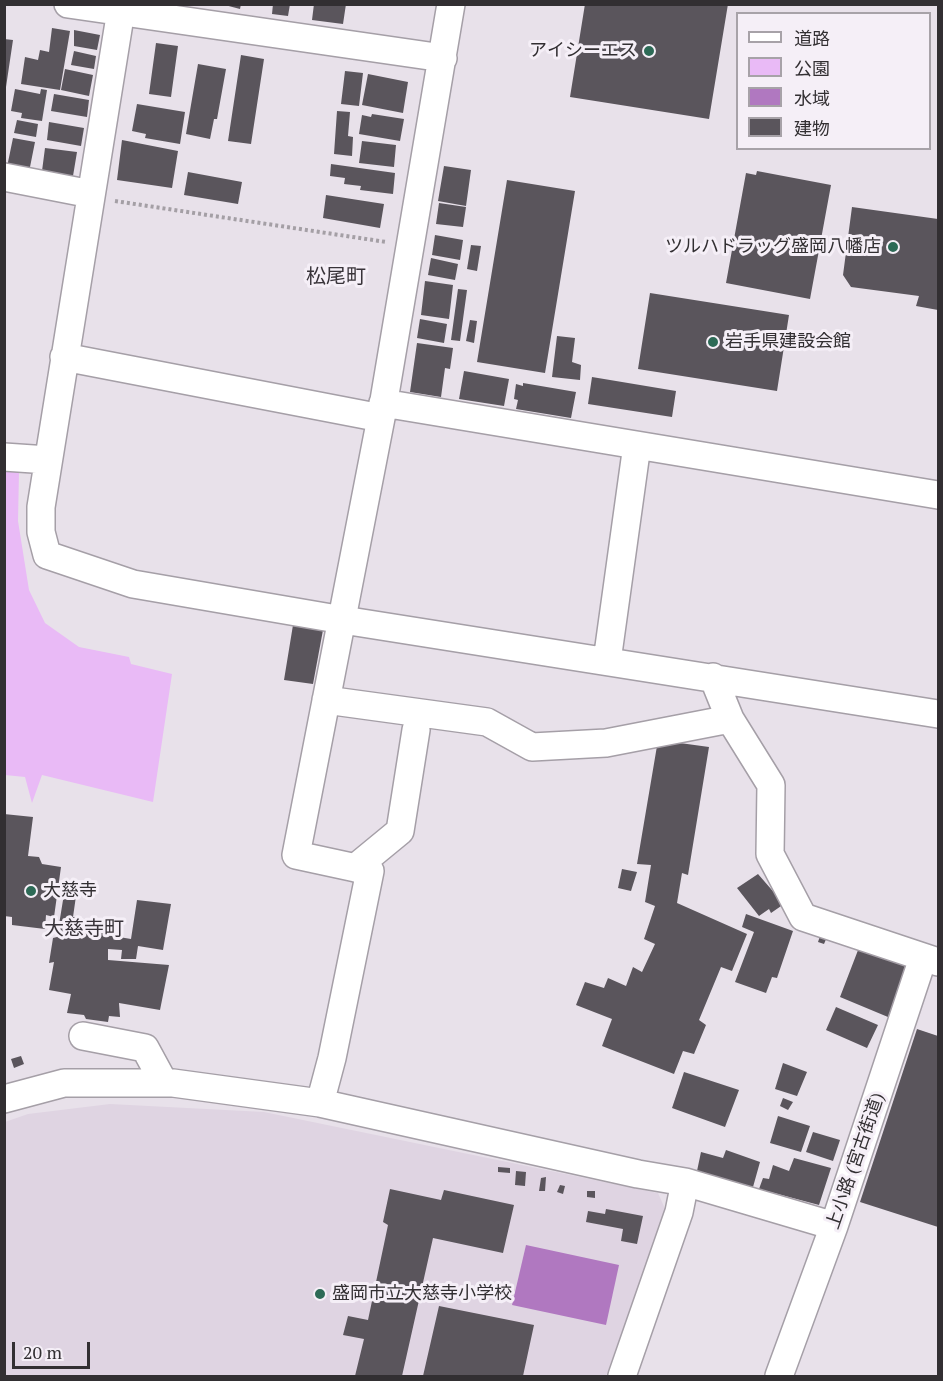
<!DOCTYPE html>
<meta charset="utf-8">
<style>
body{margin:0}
#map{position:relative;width:943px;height:1381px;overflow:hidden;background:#e8e1ea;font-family:"PT Serif","Noto Sans JP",serif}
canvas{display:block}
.frame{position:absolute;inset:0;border:6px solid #322f32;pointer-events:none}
.legend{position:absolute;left:736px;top:12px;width:195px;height:138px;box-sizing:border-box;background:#f5eff7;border:2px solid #a7a2a8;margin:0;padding:8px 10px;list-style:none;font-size:18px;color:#322f32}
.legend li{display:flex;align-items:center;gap:12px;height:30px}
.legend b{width:30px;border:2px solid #a7a2a8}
.scale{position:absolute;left:12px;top:1342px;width:78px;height:27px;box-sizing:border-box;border:3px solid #322f32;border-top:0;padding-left:8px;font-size:18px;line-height:21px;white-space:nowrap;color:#322f32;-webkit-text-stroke:4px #f5eff7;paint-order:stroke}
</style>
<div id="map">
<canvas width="943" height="1381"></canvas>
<div class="frame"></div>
<ul class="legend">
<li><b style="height:8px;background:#fff"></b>道路</li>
<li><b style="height:16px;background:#e9baf6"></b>公園</li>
<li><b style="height:16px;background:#b078c0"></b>水域</li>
<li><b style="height:16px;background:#5a555c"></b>建物</li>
</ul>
<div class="scale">20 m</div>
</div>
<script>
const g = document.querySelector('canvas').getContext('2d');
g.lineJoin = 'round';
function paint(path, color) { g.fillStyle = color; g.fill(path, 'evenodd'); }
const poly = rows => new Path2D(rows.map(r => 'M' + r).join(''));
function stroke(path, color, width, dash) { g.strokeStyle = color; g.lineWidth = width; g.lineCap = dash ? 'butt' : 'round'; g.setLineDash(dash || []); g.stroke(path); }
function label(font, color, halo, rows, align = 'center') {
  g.font = font + ' "PT Serif","Noto Sans JP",serif'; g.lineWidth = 6; g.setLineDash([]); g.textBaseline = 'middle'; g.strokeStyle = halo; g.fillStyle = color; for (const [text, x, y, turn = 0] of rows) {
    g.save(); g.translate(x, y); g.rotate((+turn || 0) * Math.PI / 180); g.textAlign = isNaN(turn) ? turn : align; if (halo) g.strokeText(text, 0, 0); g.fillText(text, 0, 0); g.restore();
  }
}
const built = poly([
 [110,1104,264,1112,658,1193,666,1211,606,1376,5,1376,5,1122,28,1114]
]);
const green = poly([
 [4,471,19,472,18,521,29,590,45,623,79,647,129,657,131,664,172,674,153,802,42,775,32,803,25,777,5,775]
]);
const water = poly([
 [526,1245,619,1265,606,1325,512,1305]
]);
const building = poly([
 [221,4,241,4,240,9],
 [273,4,290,4,288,16,272,14],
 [314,4,346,4,343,24,312,20],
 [585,4,728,4,709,119,570,97],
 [52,28,70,31,60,90,21,84,25,57,38,60,40,50,49,52],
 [74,30,100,35,97,50,74,46],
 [4,39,13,40,6,87,4,87],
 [156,43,178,46,171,97,149,94],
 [74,51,96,56,94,69,71,65],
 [241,55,264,59,251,144,228,141],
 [198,64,226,69,217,119,214,119,210,139,186,134],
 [65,69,93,75,89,96,61,90],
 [345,71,363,73,359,106,341,104],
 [368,74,408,82,403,113,362,105],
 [15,89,40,94,41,89,47,90,42,121,21,118,22,113,11,111],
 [54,94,89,100,87,117,51,111],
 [137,104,185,112,180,144,145,138,146,134,132,131],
 [337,111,350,112,348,136,353,137,352,156,334,154],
 [372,114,404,119,400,141,359,134,362,115,371,117],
 [17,120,38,124,36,137,14,133],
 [49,122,84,128,81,146,47,140],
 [13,138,35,142,29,172,7,167],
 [122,140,178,151,172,188,117,180],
 [362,141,396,145,394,167,359,163],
 [45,148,77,152,73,176,42,171],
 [331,164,395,173,393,194,360,190,361,186,344,184,345,178,330,176],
 [444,166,471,170,466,206,438,201],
 [757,171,831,185,810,299,726,283,746,173,756,175],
 [188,172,242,182,238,204,184,195],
 [507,180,575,191,545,373,477,362],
 [326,195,384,204,380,228,323,218],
 [439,203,466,207,463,227,436,224],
 [852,207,938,219,938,310,916,306,919,296,851,287,843,275],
 [435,235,463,240,460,260,432,255],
 [471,245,481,246,477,271,467,269],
 [431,258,458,264,455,280,428,275],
 [425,281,453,285,449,319,421,315],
 [458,289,467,290,460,341,451,340],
 [650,293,789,315,777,391,638,369],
 [420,319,447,324,444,343,417,338],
 [470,320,477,321,474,343,466,341],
 [557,336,575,338,572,362,581,365,580,380,552,377],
 [417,343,453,348,450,369,445,368,441,397,410,392],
 [464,371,509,379,504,406,459,399],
 [592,377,676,391,672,417,588,404],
 [523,383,576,392,571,418,516,409,518,400,514,399,516,384,523,386],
 [293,625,323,630,313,684,284,680],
 [658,740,709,747,688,875,682,873,677,903,747,934,732,971,721,967,699,1020,706,1025,694,1054,683,1051,674,1074,602,1046,612,1019,576,1005,585,982,604,988,608,978,626,986,633,967,642,972,655,944,644,939,655,906,645,902,651,865,637,864],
 [4,814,33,817,28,856,39,857,42,864,61,867,54,917,46,915,45,929,12,925,12,917,4,916],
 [622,869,637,872,631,891,618,888],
 [758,874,784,904,771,913,769,909,759,916,737,888],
 [64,894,76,896,73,917,108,922,107,935,131,939,137,900,171,904,163,950,138,946,136,959,121,959,122,950,108,949,108,960,169,965,160,1010,119,1003,120,1017,109,1016,108,1022,86,1019,84,1015,67,1013,71,994,49,990,54,962,49,963,53,938,57,937],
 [746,914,793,931,777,978,772,977,766,993,735,982,754,932,742,927],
 [820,936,827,937,824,944,818,942],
 [860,945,909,962,888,1017,840,997],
 [836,1007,878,1025,867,1048,826,1030],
 [917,1029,938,1036,938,1227,860,1202],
 [21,1056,24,1064,14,1068,11,1059],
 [783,1063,807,1072,797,1096,775,1089],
 [684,1072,739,1090,725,1127,672,1108],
 [783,1098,793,1102,788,1110,780,1106],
 [778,1116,810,1126,801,1152,770,1143],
 [813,1132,840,1140,833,1161,806,1152],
 [726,1150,760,1162,753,1187,697,1171,701,1152,723,1158],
 [794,1158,831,1168,819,1205,759,1189,763,1178,769,1179,773,1165,789,1171],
 [498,1167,510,1168,510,1173,498,1172],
 [516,1171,526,1172,525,1186,515,1185],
 [546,1177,545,1191,539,1191,541,1178],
 [560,1185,565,1186,563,1194,557,1192],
 [390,1189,441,1200,444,1190,514,1205,503,1253,433,1238,402,1376,355,1376,364,1339,343,1335,348,1316,368,1320,388,1225,383,1222],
 [587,1191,595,1191,595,1198,587,1197],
 [606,1209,643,1216,637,1244,621,1241,623,1229,586,1222,588,1211,605,1214],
 [439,1306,534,1325,523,1376,423,1376]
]);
const path = poly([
 [115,201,386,242]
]);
const minor = poly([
 [68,4,443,58],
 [122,4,41,507,41,532,47,555,133,584,343,620,938,714],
 [4,177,91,194],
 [64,357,381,418],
 [383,403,938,495],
 [4,457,48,460],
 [607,661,637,445],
 [713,677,730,719,771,785,770,854,803,917,938,962],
 [326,700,487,722,532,747,606,743,730,719],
 [355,868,400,831,416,730],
 [83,1036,145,1048,164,1083],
 [4,1099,64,1083,173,1083,320,1103,638,1174,685,1182,834,1226],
 [320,1103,332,1058,370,871,296,855,381,418,451,4],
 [622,1376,679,1212,685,1182],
 [779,1376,834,1226,923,958]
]);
const markers = [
 [649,51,6,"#2d6a56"],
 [893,247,6,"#2d6a56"],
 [713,342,6,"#2d6a56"],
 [31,891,6,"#2d6a56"],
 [320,1294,6,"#2d6a56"]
];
const poiNames = [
 ["アイシーエス",637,51,"right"],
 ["ツルハドラッグ盛岡八幡店",881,247,"right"],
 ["岩手県建設会館",725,342],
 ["大慈寺",43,891],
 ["盛岡市立大慈寺小学校",332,1294]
];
const streetNames = [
 ["上小路 (宮古街道)",856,1161,-71]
];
const neighbourhoodNames = [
 ["松尾町",336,277],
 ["大慈寺町",84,929]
];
paint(built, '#dfd4e2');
paint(green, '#e9baf6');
paint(water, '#b078c0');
paint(building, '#5a555c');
stroke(minor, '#a59fa7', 30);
stroke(path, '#a49fa5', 4, [3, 3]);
stroke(minor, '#fff', 27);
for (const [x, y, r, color] of markers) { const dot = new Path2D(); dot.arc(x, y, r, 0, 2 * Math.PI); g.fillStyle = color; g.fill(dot); stroke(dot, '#f5eff7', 2); }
label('18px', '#322f32', '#f5eff7', poiNames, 'left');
label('18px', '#322f32', '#f5eff7', streetNames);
label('20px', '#383339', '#f5eff7', neighbourhoodNames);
</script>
